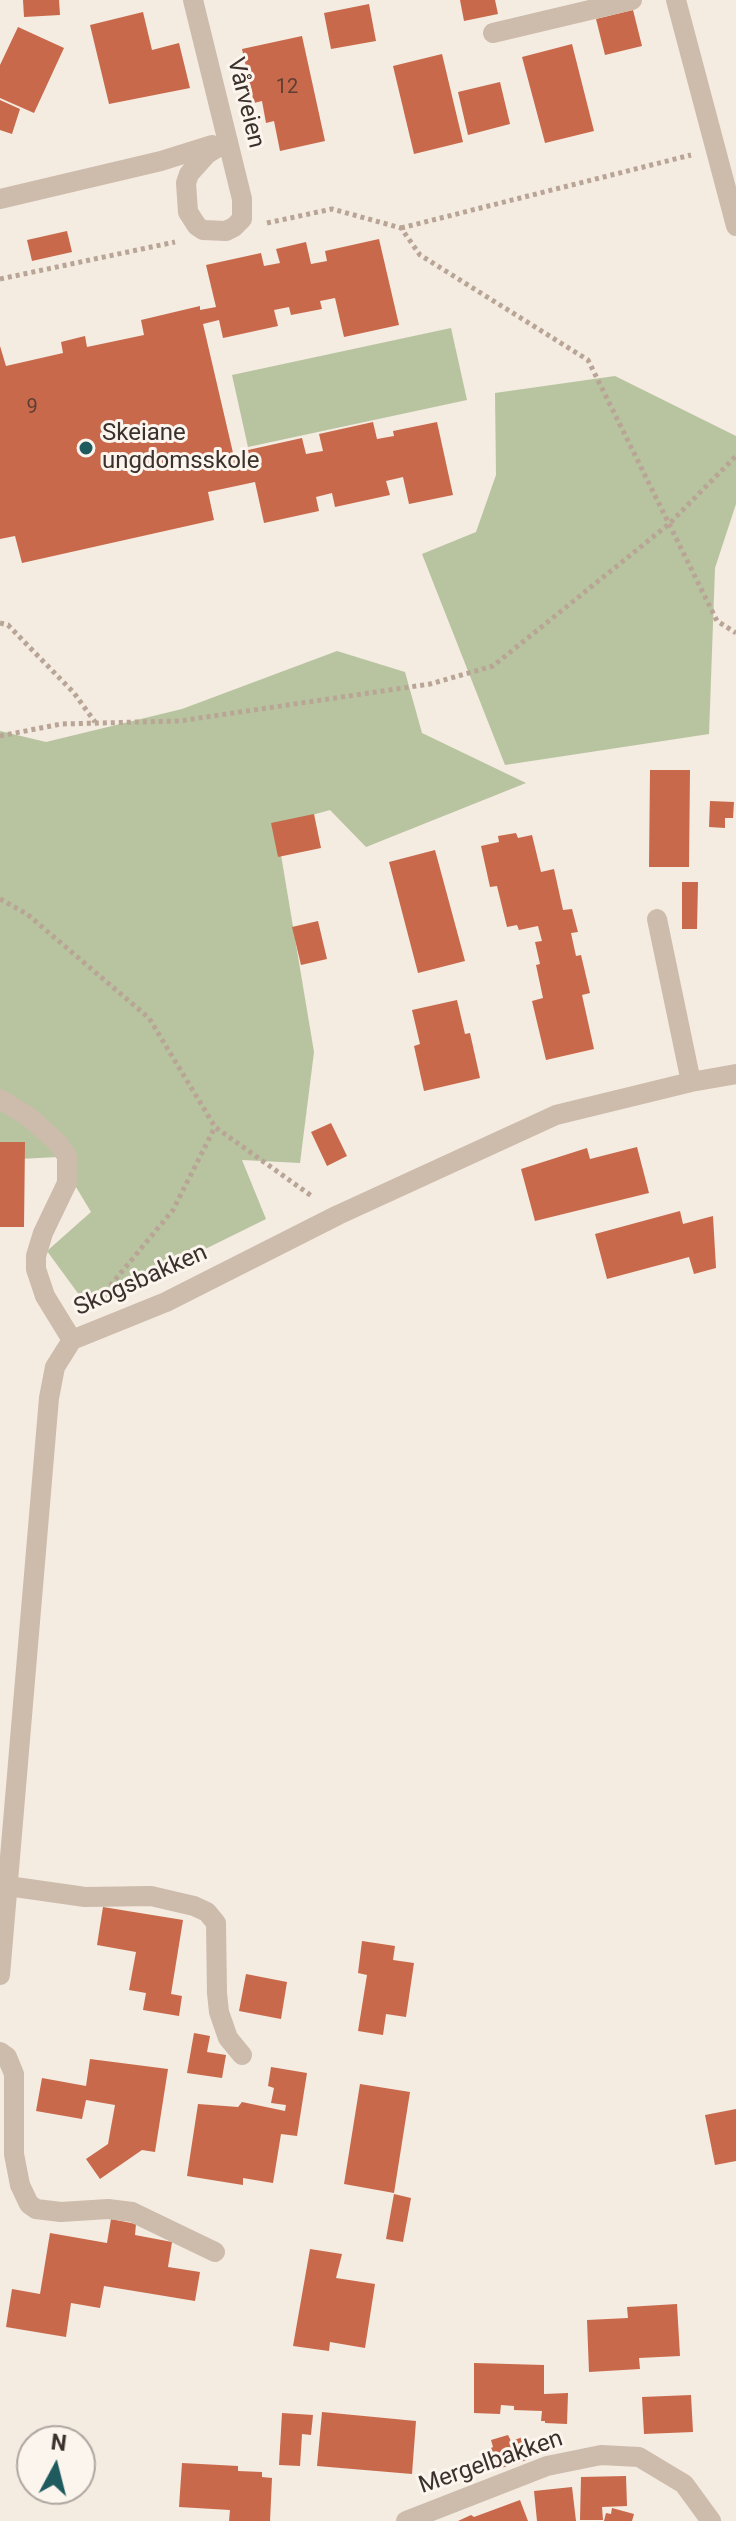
<!DOCTYPE html>
<meta charset="utf-8">
<style>
body{margin:0}
#map{position:relative;width:736px;height:2521px;overflow:hidden;background:#f4ebe1;font-family:Roboto,sans-serif}
canvas{display:block}
.north{position:absolute;left:16px;top:2425px;width:80px;height:80px;box-sizing:border-box;background:#fbf5ee;border:2px solid #aea6a0;border-radius:50%;rotate:7deg;font-size:22px;font-weight:700;line-height:32px;text-align:center;color:#3b302b}
.north::after{content:'';display:block;margin:auto;width:28px;height:36px;background:#1f5a5e;clip-path:polygon(50% 0,100% 100%,50% 72%,0 100%)}
</style>
<div id="map">
<canvas width="736" height="2521"></canvas>
<div class="north">N</div>
</div>
<script>
const g = document.querySelector('canvas').getContext('2d');
g.lineJoin = 'round';
function paint(path, color) { g.fillStyle = color; g.fill(path, 'evenodd'); }
const poly = rows => new Path2D(rows.map(r => 'M' + r).join(''));
function stroke(path, color, width, dash) { g.strokeStyle = color; g.lineWidth = width; g.lineCap = dash ? 'butt' : 'round'; g.setLineDash(dash || []); g.stroke(path); }
function label(font, color, halo, rows, align = 'center') {
  g.font = font + ' Roboto,sans-serif'; g.lineWidth = 6; g.setLineDash([]); g.textBaseline = 'middle'; g.strokeStyle = halo; g.fillStyle = color; for (const [text, x, y, turn = 0] of rows) {
    g.save(); g.translate(x, y); g.rotate((+turn || 0) * Math.PI / 180); g.textAlign = isNaN(turn) ? turn : align; if (halo) g.strokeText(text, 0, 0); g.fillText(text, 0, 0); g.restore();
  }
}
const green = poly([
 [451,328,467,400,248,447,232,375],
 [615,376,736,436,736,504,715,568,709,734,505,765,422,554,476,532,496,475,495,393],
 [337,651,405,672,422,733,526,783,366,847,330,810,276,825,314,1052,300,1163,242,1160,266,1219,88,1307,47,1251,91,1212,58,1157,0,1160,0,731,46,742,182,709]
]);
const building = poly([
 [23,0,59,0,60,15,24,17],
 [460,0,495,0,498,14,464,21],
 [369,4,376,41,331,49,324,13],
 [633,10,642,46,605,55,596,19],
 [143,12,152,50,179,43,190,88,109,104,90,25],
 [18,27,64,48,34,113,0,98,0,65],
 [302,36,325,141,280,151,274,121,266,123,262,101,254,103,242,49],
 [572,44,594,131,545,143,522,57],
 [442,54,463,142,414,154,393,66],
 [500,82,510,124,468,135,458,92],
 [0,100,20,109,12,134,0,130],
 [67,231,72,252,32,261,27,240],
 [379,239,399,325,344,337,335,298,320,301,322,309,291,315,289,307,274,310,278,326,223,338,219,320,203,324,237,470,252,467,248,450,302,438,306,454,323,451,319,434,373,422,377,439,394,436,393,431,437,422,453,495,409,504,403,477,386,481,390,495,335,507,332,493,316,497,319,511,264,523,255,482,208,492,214,520,22,563,15,536,0,539,0,346,6,366,63,353,61,342,85,336,87,347,144,335,141,320,200,306,200,310,216,307,206,265,261,253,264,266,280,263,276,249,306,242,311,264,327,261,325,251],
 [650,770,690,770,689,867,649,867],
 [710,801,734,802,733,818,725,818,725,828,709,827],
 [314,814,321,848,278,857,271,823],
 [516,833,518,838,532,835,541,872,554,869,563,910,572,909,578,932,571,933,576,956,581,955,590,993,582,995,594,1049,546,1060,532,1001,543,998,536,965,540,964,535,942,542,941,538,926,519,930,517,925,507,927,497,886,490,887,481,846,499,842,498,836],
 [435,850,465,961,418,973,389,862],
 [682,882,698,882,697,929,682,929],
 [318,921,327,959,301,965,292,927],
 [457,1000,465,1034,470,1033,480,1078,424,1091,414,1046,420,1044,412,1010],
 [331,1123,347,1156,327,1166,311,1132],
 [0,1142,25,1142,24,1227,0,1227],
 [637,1147,649,1193,535,1221,521,1169,587,1148,590,1159],
 [680,1211,683,1224,713,1216,716,1268,694,1274,689,1257,607,1279,595,1234],
 [103,1907,183,1920,171,1994,182,1996,179,2016,143,2010,146,1993,129,1990,136,1952,97,1945],
 [362,1941,395,1946,393,1960,414,1963,406,2017,386,2014,383,2035,358,2031,367,1975,358,1973],
 [246,1974,287,1982,281,2019,239,2011],
 [194,2033,210,2036,207,2052,226,2055,222,2078,187,2073],
 [90,2059,168,2069,155,2152,142,2150,100,2179,86,2159,108,2144,115,2105,86,2100,82,2119,36,2111,42,2078,86,2086],
 [271,2067,307,2073,297,2136,281,2134,273,2183,243,2178,243,2185,187,2176,198,2104,238,2107,242,2102,285,2111,286,2105,271,2103,274,2088,268,2086],
 [360,2084,410,2092,394,2193,344,2184],
 [736,2109,736,2161,715,2165,705,2115],
 [394,2194,411,2198,403,2242,386,2239],
 [111,2219,136,2224,135,2235,172,2242,168,2267,200,2272,195,2301,104,2286,100,2308,71,2303,66,2337,6,2327,12,2289,40,2294,50,2233,107,2243],
 [310,2249,342,2254,336,2278,375,2284,365,2348,330,2342,329,2351,293,2346],
 [677,2304,680,2356,639,2358,640,2369,589,2372,587,2320,628,2318,627,2307],
 [474,2363,544,2365,544,2394,568,2393,567,2424,545,2423,545,2421,541,2421,542,2411,514,2410,514,2406,501,2405,500,2414,474,2413],
 [691,2395,693,2432,644,2434,642,2397],
 [322,2412,416,2421,412,2474,317,2466],
 [282,2413,313,2415,311,2435,302,2434,300,2466,279,2465],
 [508,2435,511,2441,523,2437,530,2459,498,2469,491,2448,493,2447,491,2440],
 [182,2463,238,2466,238,2471,262,2472,262,2477,272,2478,270,2521,229,2521,230,2510,179,2507],
 [626,2476,627,2506,602,2507,603,2520,580,2520,581,2477],
 [572,2487,576,2521,537,2521,534,2491],
 [520,2500,528,2521,458,2521,471,2515,474,2517],
 [612,2508,634,2514,632,2521,604,2521,606,2513,611,2514]
]);
const path = poly([
 [267,223,332,209,401,228,420,255,588,360,717,621,736,633],
 [401,228,691,155],
 [0,279,175,242],
 [0,623,8,625,74,693,95,722],
 [0,736,61,724,179,721,430,684,493,666,669,524,736,456],
 [0,899,27,914,149,1018,215,1127,313,1197],
 [100,1298,173,1210,215,1127]
]);
const minor = poly([
 [193,0,242,199,242,219,234,227,226,231,203,230,197,226,188,212,186,183,189,174,207,154,228,141],
 [676,0,736,226],
 [493,33,632,0],
 [0,199,161,161,212,145],
 [657,919,691,1082],
 [0,1099,29,1117,58,1143,67,1156,67,1183,43,1233,36,1256,36,1269,45,1296,72,1340],
 [8,1886,85,1897,151,1896,194,1906,207,1912,216,1923,217,1993,219,2012,228,2038,242,2055],
 [0,1975,49,1398,55,1367,72,1340,166,1302,338,1215,556,1115,691,1082,736,1074],
 [0,2052,7,2057,14,2074,14,2154,20,2185,29,2204,36,2209,61,2212,108,2209,132,2212,215,2252],
 [406,2521,547,2466,601,2455,639,2457,684,2484,711,2521]
]);
const markers = [
 [86,448,8,"#1f5a5e"]
];
const numberNames = [
 ["12",287,88],
 ["9",32,408]
];
const streetNames = [
 ["Vårveien",245,103,76],
 ["Skogsbakken",141,1281,-24],
 ["Mergelbakken",491,2463,-19]
];
const poiNames = [
 ["Skeiane",102,434],
 ["ungdomsskole",102,462]
];
paint(green, '#b8c4a0');
paint(building, '#c8694b');
stroke(path, '#b9a596', 5, [4, 4]);
stroke(minor, '#cdbbac', 20);
for (const [x, y, r, color] of markers) { const dot = new Path2D(); dot.arc(x, y, r, 0, 2 * Math.PI); g.fillStyle = color; g.fill(dot); stroke(dot, '#fbf5ee', 3); }
label('20px', '#5e3e33', null, numberNames);
label('24px', '#3b302b', '#fbf5ee', streetNames);
label('24px', '#3b302b', '#fbf5ee', poiNames, 'left');
</script>
